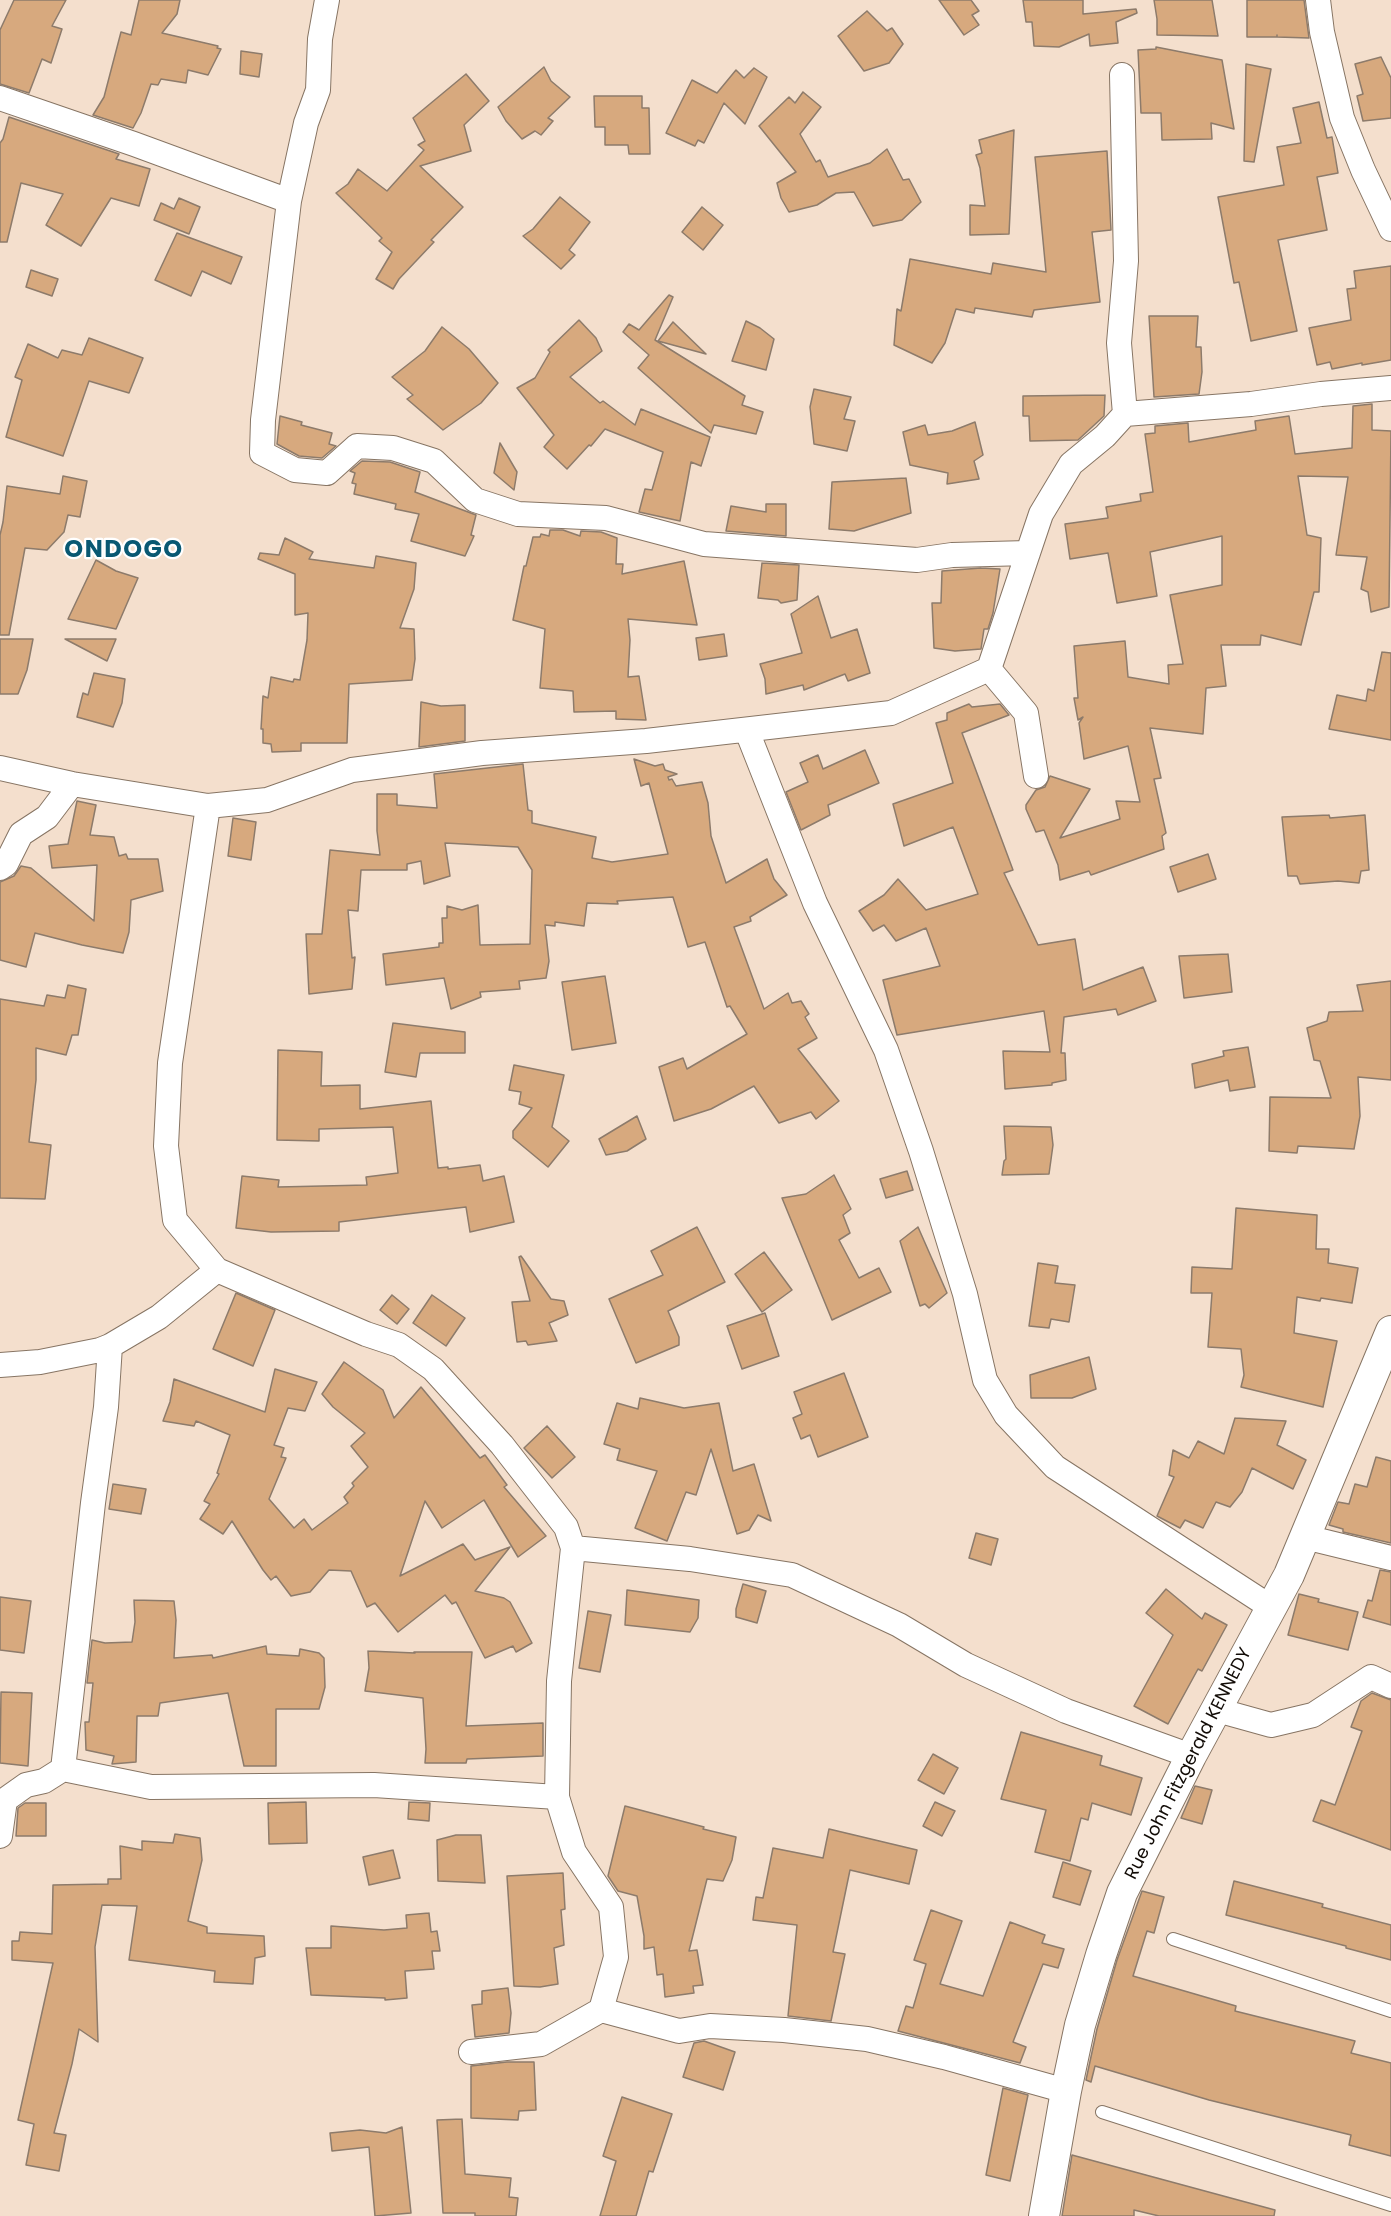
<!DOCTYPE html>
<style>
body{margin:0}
canvas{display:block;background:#f4dfcd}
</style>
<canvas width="1391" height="2216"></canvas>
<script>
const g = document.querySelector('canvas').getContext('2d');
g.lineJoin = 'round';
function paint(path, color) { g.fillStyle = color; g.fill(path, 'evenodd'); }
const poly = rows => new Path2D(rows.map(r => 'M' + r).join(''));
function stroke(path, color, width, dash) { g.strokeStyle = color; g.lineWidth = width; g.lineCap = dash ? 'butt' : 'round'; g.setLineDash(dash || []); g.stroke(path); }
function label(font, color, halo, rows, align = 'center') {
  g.font = font + ' Poppins,sans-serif'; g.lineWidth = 4.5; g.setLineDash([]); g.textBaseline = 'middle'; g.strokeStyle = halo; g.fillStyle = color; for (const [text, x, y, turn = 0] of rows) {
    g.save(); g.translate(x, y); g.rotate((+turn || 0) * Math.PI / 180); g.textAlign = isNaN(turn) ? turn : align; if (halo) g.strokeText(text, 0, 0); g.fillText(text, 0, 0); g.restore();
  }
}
const building = poly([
 [14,0,66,0,52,26,62,29,51,63,42,59,29,93,0,84,0,30,14,0],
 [139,0,180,0,177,14,162,33,218,46,217,48,221,49,208,75,188,70,186,83,161,79,158,85,151,84,141,113,133,128,93,115,104,97,121,32,131,35,139,0],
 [939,0,971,0,979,11,972,15,979,25,964,35,939,0],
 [1023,0,1083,0,1083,14,1136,9,1137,13,1116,22,1118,43,1090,46,1089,34,1059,47,1034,46,1032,22,1026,22,1023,0],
 [1154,0,1212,0,1218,36,1157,35,1157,19,1154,0],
 [1247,0,1304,0,1309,38,1277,37,1277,35,1277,37,1247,37,1247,0],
 [867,11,887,31,892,28,903,44,889,63,864,71,838,36,867,11],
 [1156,47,1222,60,1234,129,1211,123,1212,139,1162,140,1161,113,1141,113,1138,50,1156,49,1156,47],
 [241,51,262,54,259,77,240,74,241,51],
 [1381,57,1391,78,1391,118,1363,121,1357,96,1363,94,1355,64,1381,57],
 [1246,64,1271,69,1254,162,1244,161,1246,64],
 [544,67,551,81,570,97,548,118,553,121,541,135,535,131,522,139,506,121,498,107,544,67],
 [754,68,767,77,745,124,724,103,704,143,698,140,695,146,666,133,692,80,717,93,736,70,744,78,754,68],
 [466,74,489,101,464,125,471,151,420,166,463,207,431,240,434,242,399,279,393,289,376,279,392,252,379,241,382,238,336,193,348,184,358,169,387,191,424,150,418,145,425,141,413,118,466,74],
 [803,92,821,107,800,134,816,162,820,160,828,177,870,163,887,149,903,180,909,179,921,202,902,220,873,226,854,192,836,193,817,205,789,212,781,198,777,183,796,172,759,126,789,97,795,103,803,92],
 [594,96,642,96,642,108,649,108,650,154,629,154,628,145,605,145,605,127,595,127,594,96],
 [1319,102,1327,138,1332,137,1338,173,1317,177,1327,230,1278,240,1297,331,1251,341,1239,282,1234,283,1218,197,1284,185,1277,147,1301,143,1293,108,1319,102],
 [9,117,119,154,116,159,150,169,139,206,111,198,81,246,46,225,63,194,21,183,7,242,0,242,0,143,3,139,9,117],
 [1014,130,1009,234,970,235,970,205,985,206,980,168,976,155,982,153,979,140,1014,130],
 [1107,151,1111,230,1092,232,1100,302,1034,310,1032,317,975,308,974,313,956,309,945,343,932,363,894,345,897,309,901,311,910,259,991,274,993,263,1046,272,1035,157,1107,151],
 [560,197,590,222,569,250,575,255,561,269,523,236,533,229,560,197],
 [179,198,200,207,189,234,154,220,161,203,174,209,179,198],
 [702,207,723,225,703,250,682,232,702,207],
 [177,233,242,257,231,284,202,271,191,296,155,280,177,233],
 [1391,266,1391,360,1362,365,1362,363,1332,369,1330,362,1317,365,1309,328,1351,320,1347,289,1356,288,1354,271,1391,266],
 [31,270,58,279,52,296,26,287,31,270],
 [669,295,673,297,655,340,745,396,742,405,763,412,756,434,714,425,711,433,638,368,649,355,623,332,629,324,639,330,669,295],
 [1149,316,1198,316,1196,347,1201,347,1202,372,1199,394,1154,397,1149,316],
 [579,320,596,338,602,351,570,377,600,403,603,401,635,425,641,409,710,437,701,466,691,462,680,521,639,512,645,489,652,490,663,452,605,429,591,446,589,445,567,469,544,447,554,435,517,388,535,378,550,352,548,350,579,320],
 [746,321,760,328,774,339,766,370,732,361,746,321],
 [673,322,706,354,658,341,673,322],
 [442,327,469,349,498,383,481,403,443,430,407,399,413,395,392,377,425,351,442,327],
 [89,338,143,358,129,393,89,381,63,456,6,437,22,380,15,377,28,344,58,358,62,350,82,355,89,338],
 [814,389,851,397,844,419,855,421,847,451,814,444,810,407,814,389],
 [1105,395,1104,416,1078,440,1030,441,1029,416,1023,416,1023,396,1105,395],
 [1372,404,1372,430,1391,431,1389,607,1371,612,1368,592,1361,589,1367,557,1336,555,1348,477,1298,476,1307,535,1321,538,1319,592,1314,592,1301,645,1261,635,1260,645,1221,645,1226,686,1206,688,1203,734,1150,728,1161,778,1154,779,1166,833,1162,836,1164,849,1091,875,1089,871,1060,880,1058,865,1044,830,1036,832,1026,809,1026,805,1036,790,1045,787,1050,776,1090,789,1060,838,1120,819,1116,801,1140,802,1128,746,1084,759,1079,723,1083,717,1078,720,1074,698,1078,698,1074,646,1125,641,1128,677,1169,684,1168,665,1183,664,1170,595,1222,585,1222,536,1150,552,1157,596,1117,603,1108,553,1070,559,1065,524,1108,518,1106,507,1141,501,1140,494,1153,492,1145,434,1155,433,1155,426,1188,423,1189,442,1256,430,1255,421,1289,416,1295,454,1352,448,1353,406,1372,404],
 [280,416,302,422,301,425,332,433,329,444,336,446,322,458,299,456,277,444,280,416],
 [975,422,983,455,974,461,979,479,947,484,948,473,910,465,903,432,925,425,928,435,952,431,975,422],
 [500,443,517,472,514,490,494,473,500,443],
 [362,461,390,462,420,472,415,492,476,515,471,535,474,536,465,556,411,541,419,514,395,509,396,504,354,494,356,484,352,483,355,473,350,471,362,461],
 [63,476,87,481,80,517,68,515,64,532,47,550,25,548,9,635,0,635,0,535,3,522,7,486,60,494,63,476],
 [906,478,911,513,854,531,829,529,832,482,906,478],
 [766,504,786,504,786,536,726,531,731,506,766,512,766,504],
 [550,530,563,530,580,536,581,531,601,532,617,538,616,564,623,564,622,574,684,561,697,625,628,619,630,640,628,677,639,676,646,720,616,719,616,711,574,712,573,691,540,688,545,629,513,620,524,566,526,566,533,537,540,537,541,534,549,536,550,530],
 [285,538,313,552,309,559,374,568,376,556,416,563,414,589,400,628,414,629,415,659,412,680,349,684,347,743,301,743,301,751,272,752,271,744,263,743,263,729,261,729,263,696,268,698,271,677,293,682,294,679,300,680,307,640,308,613,295,615,295,574,258,559,260,553,279,555,285,538],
 [96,560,116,571,138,578,116,629,68,619,96,560],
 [762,563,799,565,797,600,781,603,778,600,758,598,762,563],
 [981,568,1000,569,993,613,988,629,984,629,981,649,955,651,934,648,932,603,941,603,942,571,981,568],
 [818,596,831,638,857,629,870,673,848,681,845,674,804,690,803,685,766,694,765,679,760,664,802,653,791,614,818,596],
 [724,634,727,656,699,660,696,638,724,634],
 [0,639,33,639,27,670,18,694,0,694,0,639],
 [65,639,116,639,107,661,65,639],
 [1382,652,1391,653,1391,740,1329,729,1337,695,1366,701,1368,689,1374,691,1382,652],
 [94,673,125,679,122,703,113,727,77,717,83,693,88,695,94,673],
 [421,702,441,706,465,705,465,741,419,747,421,702],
 [969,704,972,707,1000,704,1009,715,962,733,1013,870,1004,873,1038,945,1075,939,1083,990,1143,967,1156,1001,1118,1015,1116,1009,1064,1017,1061,1053,1065,1053,1066,1080,1052,1083,1052,1085,1005,1089,1003,1051,1050,1052,1044,1011,897,1035,883,980,940,966,926,928,896,941,884,925,873,931,859,911,884,895,898,879,926,910,978,894,953,827,904,846,893,804,953,783,936,723,947,720,947,713,969,704],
 [865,750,879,783,828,805,830,815,801,830,786,792,808,782,800,763,818,755,823,769,865,750],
 [634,759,655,766,663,764,665,770,677,774,668,777,669,780,672,779,676,786,702,782,708,803,711,836,726,883,767,859,774,879,787,895,750,917,751,921,734,927,764,1009,788,993,792,1003,801,1001,809,1014,805,1017,817,1038,798,1049,839,1101,816,1119,811,1112,779,1123,754,1086,711,1109,674,1121,659,1067,683,1058,687,1069,747,1034,730,1006,727,1007,705,942,688,947,673,897,617,901,618,904,587,903,584,926,555,922,555,926,545,925,549,961,546,978,519,981,520,989,480,992,481,997,451,1009,444,978,386,985,383,954,439,947,439,943,443,943,442,918,447,918,447,906,462,910,478,905,480,945,530,944,532,870,518,847,445,843,450,876,424,884,421,861,407,864,407,870,361,870,358,911,348,910,352,958,355,957,352,989,309,994,306,934,322,934,330,850,380,855,377,831,377,794,397,794,397,805,437,808,434,774,523,764,528,810,532,811,532,823,596,837,592,858,612,862,668,854,649,783,641,786,634,759],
 [77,801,96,805,90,835,114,837,119,856,126,854,128,859,158,859,163,891,131,900,129,932,123,953,82,945,35,933,26,967,0,960,0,882,14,876,21,866,31,868,94,921,97,865,52,868,49,846,68,844,77,801],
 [1329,815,1330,818,1365,815,1369,870,1361,871,1359,883,1338,881,1300,884,1297,876,1288,876,1282,817,1329,815],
 [233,818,256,822,251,860,228,856,233,818],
 [1208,854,1216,879,1178,892,1170,867,1208,854],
 [1228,954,1232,992,1184,998,1179,956,1228,954],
 [605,976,616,1043,572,1050,562,982,605,976],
 [1391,981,1391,1080,1358,1077,1360,1116,1354,1149,1298,1146,1297,1153,1269,1151,1270,1097,1331,1098,1320,1061,1314,1060,1307,1028,1327,1021,1329,1012,1363,1011,1357,985,1391,981],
 [68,985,86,989,78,1035,72,1035,66,1055,36,1048,36,1080,29,1142,51,1145,45,1199,0,1198,0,999,44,1006,47,995,65,998,68,985],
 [393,1023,465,1032,465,1053,420,1053,416,1077,385,1072,393,1023],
 [1248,1047,1255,1087,1230,1091,1228,1080,1195,1088,1192,1064,1224,1056,1223,1051,1248,1047],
 [278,1050,322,1052,321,1086,360,1085,360,1109,431,1101,438,1168,448,1167,448,1169,480,1165,483,1181,504,1176,514,1222,470,1232,466,1207,339,1222,339,1231,271,1232,236,1228,242,1176,279,1180,278,1187,367,1185,366,1177,398,1173,393,1127,319,1129,319,1141,277,1140,278,1050],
 [514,1065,564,1075,552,1127,569,1141,548,1167,513,1138,513,1131,532,1108,519,1104,521,1092,509,1090,514,1065],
 [637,1116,646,1139,627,1151,606,1155,599,1139,637,1116],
 [1004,1126,1051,1127,1053,1145,1049,1174,1002,1175,1004,1161,1006,1159,1004,1126],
 [907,1171,913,1190,886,1198,880,1179,907,1171],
 [834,1175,851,1209,843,1215,850,1233,839,1240,859,1278,879,1268,891,1292,832,1320,782,1198,806,1194,834,1175],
 [1236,1208,1317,1215,1316,1249,1329,1249,1328,1263,1358,1268,1352,1303,1321,1298,1320,1301,1297,1297,1294,1333,1337,1341,1323,1407,1241,1387,1244,1375,1241,1349,1208,1347,1212,1293,1191,1293,1192,1267,1232,1269,1236,1208],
 [697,1227,725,1282,668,1311,679,1337,679,1345,636,1363,609,1299,663,1275,651,1251,697,1227],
 [918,1227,947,1293,929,1308,925,1304,920,1306,900,1241,918,1227],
 [764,1252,792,1290,762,1312,735,1274,764,1252],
 [521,1256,551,1299,564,1301,568,1315,549,1323,557,1341,528,1345,526,1341,517,1342,512,1302,530,1301,519,1257,521,1256],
 [1038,1263,1058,1266,1055,1283,1075,1285,1069,1322,1051,1319,1049,1328,1029,1326,1038,1263],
 [236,1293,275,1310,253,1366,213,1349,236,1293],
 [392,1295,409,1309,397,1324,380,1310,392,1295],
 [432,1295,465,1318,446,1346,413,1323,432,1295],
 [765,1313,779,1356,742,1369,727,1326,765,1313],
 [1089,1357,1096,1389,1072,1398,1031,1398,1030,1375,1089,1357],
 [344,1362,383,1390,394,1418,421,1387,480,1458,485,1455,507,1485,504,1487,546,1536,518,1557,484,1500,442,1528,425,1501,400,1576,463,1544,475,1560,510,1547,475,1591,504,1598,510,1602,532,1643,516,1652,513,1646,485,1658,456,1602,452,1604,445,1595,398,1632,375,1603,367,1607,351,1571,329,1570,310,1592,291,1596,276,1576,271,1580,263,1570,232,1521,223,1534,200,1519,210,1504,204,1501,219,1474,217,1473,230,1435,196,1421,194,1426,163,1421,170,1402,174,1379,265,1412,275,1369,317,1382,305,1411,288,1408,274,1445,284,1448,281,1457,286,1458,269,1499,294,1528,304,1519,312,1530,348,1503,344,1497,354,1486,352,1483,368,1467,351,1446,365,1433,333,1407,322,1394,344,1362],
 [844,1373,868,1437,818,1457,810,1435,801,1439,793,1418,802,1414,794,1392,844,1373],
 [640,1398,684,1408,719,1403,733,1471,754,1464,771,1521,758,1515,749,1530,737,1534,711,1449,696,1495,686,1492,667,1541,635,1528,657,1471,617,1460,620,1449,604,1444,617,1403,638,1409,640,1398],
 [1235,1418,1286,1421,1277,1445,1306,1460,1293,1489,1252,1468,1242,1492,1230,1507,1216,1502,1203,1528,1185,1520,1180,1528,1157,1516,1174,1477,1169,1475,1173,1450,1189,1458,1198,1441,1224,1454,1235,1418],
 [547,1426,575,1457,552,1478,524,1448,547,1426],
 [1376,1457,1391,1461,1391,1543,1343,1532,1343,1529,1329,1525,1338,1502,1349,1504,1355,1484,1367,1487,1376,1457],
 [113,1484,146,1489,141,1514,109,1509,113,1484],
 [976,1533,998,1539,991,1565,969,1558,976,1533],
 [1380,1570,1391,1572,1391,1625,1363,1617,1368,1600,1372,1601,1380,1570],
 [743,1584,766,1591,757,1623,736,1617,736,1609,743,1584],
 [1166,1589,1202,1619,1205,1613,1227,1625,1202,1671,1198,1669,1168,1724,1134,1706,1173,1635,1146,1613,1166,1589],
 [627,1590,699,1600,698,1618,690,1632,625,1625,627,1590],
 [1299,1594,1319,1599,1318,1602,1358,1612,1348,1650,1288,1635,1299,1594],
 [0,1597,31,1601,24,1653,0,1650,0,1597],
 [134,1600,174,1601,176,1620,174,1658,212,1655,213,1658,266,1646,267,1654,299,1656,300,1649,319,1653,324,1658,325,1687,319,1709,276,1709,276,1766,244,1766,228,1693,160,1703,158,1716,137,1716,136,1762,112,1764,114,1756,86,1750,85,1722,89,1722,93,1683,87,1683,92,1640,105,1643,132,1642,135,1622,134,1600],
 [588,1611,611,1615,600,1672,579,1668,588,1611],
 [368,1651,415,1653,414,1652,472,1652,466,1726,543,1723,543,1756,467,1759,466,1763,425,1763,426,1749,423,1698,365,1691,369,1668,368,1651],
 [1,1692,32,1693,28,1766,0,1763,1,1692],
 [1372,1693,1391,1700,1391,1850,1313,1821,1321,1800,1335,1805,1362,1731,1351,1727,1361,1701,1372,1693],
 [1021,1732,1102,1756,1100,1765,1142,1778,1131,1815,1092,1803,1088,1820,1081,1818,1070,1861,1035,1852,1046,1810,1001,1799,1021,1732],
 [933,1754,958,1768,944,1794,918,1780,933,1754],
 [1195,1786,1212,1790,1202,1824,1181,1818,1195,1786],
 [306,1802,307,1843,269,1844,268,1803,306,1802],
 [409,1802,430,1803,429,1821,408,1819,409,1802],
 [935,1802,955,1811,942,1836,923,1826,935,1802],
 [25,1803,46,1803,46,1836,16,1836,18,1808,25,1803],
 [625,1806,704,1827,703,1829,736,1837,732,1860,723,1881,707,1879,689,1951,697,1950,703,1985,693,1986,694,1993,665,1997,663,1974,657,1975,654,1947,644,1949,644,1936,637,1896,618,1891,608,1876,625,1806],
 [829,1829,917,1850,909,1884,850,1870,833,1952,845,1954,831,2021,788,2016,797,1925,753,1920,756,1897,763,1898,773,1848,823,1858,829,1829],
 [175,1834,200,1838,202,1860,188,1921,207,1927,207,1933,264,1936,265,1956,255,1958,253,1984,214,1982,215,1971,129,1960,137,1906,102,1905,95,1947,98,2042,79,2029,72,2064,54,2133,66,2135,59,2171,26,2165,34,2124,18,2120,53,1963,12,1960,12,1941,19,1941,20,1932,52,1934,53,1885,108,1884,108,1879,121,1879,120,1846,142,1850,142,1841,173,1843,175,1834],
 [456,1835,481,1835,485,1883,438,1881,437,1840,456,1835],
 [393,1850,400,1878,369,1885,363,1857,393,1850],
 [1063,1862,1091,1871,1080,1905,1053,1897,1063,1862],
 [563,1873,565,1909,561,1910,564,1945,554,1948,558,1984,540,1987,514,1986,507,1876,563,1873],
 [1234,1881,1323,1904,1322,1907,1391,1925,1391,1960,1346,1948,1346,1946,1226,1915,1234,1881],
 [1142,1891,1164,1897,1154,1933,1147,1931,1133,1976,1236,2006,1235,2011,1355,2041,1351,2053,1391,2063,1391,2156,1349,2145,1351,2135,1209,2100,1095,2066,1091,2082,1086,2080,1097,2029,1117,1960,1142,1891],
 [931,1910,962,1921,940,1984,983,1996,1010,1922,1045,1935,1042,1943,1064,1949,1058,1968,1043,1964,1013,2042,1026,2047,1020,2063,898,2031,906,2006,913,2008,926,1964,914,1960,931,1910],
 [429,1913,431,1932,437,1931,440,1951,432,1951,434,1969,405,1971,407,1998,385,2000,385,1998,311,1995,306,1948,331,1948,331,1926,384,1930,407,1928,406,1915,429,1913],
 [508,1988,511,2013,509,2033,475,2037,472,2005,482,2004,482,1991,508,1988],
 [704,2041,735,2052,723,2090,683,2077,694,2043,704,2041],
 [507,2062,534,2062,536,2110,519,2111,518,2120,471,2118,471,2066,507,2062],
 [1003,2088,1028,2095,1010,2181,986,2175,1003,2088],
 [622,2097,672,2114,653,2172,649,2171,636,2216,600,2216,616,2161,603,2156,622,2097],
 [462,2119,465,2174,511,2178,509,2197,518,2198,516,2216,475,2216,475,2213,443,2213,437,2120,462,2119],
 [402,2127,411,2213,375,2216,369,2147,332,2151,330,2133,360,2130,386,2133,402,2127],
 [1072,2155,1275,2210,1274,2216,1159,2216,1134,2210,1134,2216,1062,2216,1072,2155]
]);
const service = poly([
 [1173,1939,1391,2011],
 [1102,2112,1391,2205]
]);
const minor = poly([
 [327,0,320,39,318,90,306,123,289,201,263,420,262,453,295,470,327,473,357,446,393,448,434,461,475,500,518,514,606,518,704,544,917,560,952,555,1028,553],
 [1318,0,1322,32,1342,118,1363,170,1391,229],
 [1122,75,1126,261,1119,343,1125,414],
 [0,98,134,144,289,201],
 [747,731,815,903,886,1050,921,1151,965,1294,985,1380,1006,1415,1055,1467,1272,1608],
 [0,768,72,784,208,806,267,800,352,770,482,753,646,741,891,713,989,669],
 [1036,776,1026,713,989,669,1041,514,1071,464,1105,436,1125,414,1251,404,1321,394,1391,388],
 [208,806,170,1063,166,1146,175,1220,217,1270],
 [0,868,6,864,21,834,47,817,72,784],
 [0,1365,40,1362,100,1350,110,1346,159,1317,217,1270,366,1334,399,1345,433,1369,502,1445,566,1527,573,1548,559,1681,557,1797,574,1852,611,1907,616,1957,601,2010,541,2044,471,2052],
 [1305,1537,1391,1558],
 [573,1548,690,1559,792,1575,899,1625,966,1665,1066,1711,1191,1756],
 [1217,1710,1271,1725,1313,1715,1371,1677,1391,1686],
 [63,1769,93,1503,106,1407,110,1346],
 [0,1836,5,1800,26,1785,44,1781,63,1769,151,1787,374,1785,557,1797],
 [601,2010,679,2031,710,2026,784,2030,867,2039,944,2057,1066,2091]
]);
const tertiary = poly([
 [1044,2216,1066,2091,1080,2025,1101,1955,1122,1893,1191,1756,1289,1575,1391,1331]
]);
const streetNames = [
 ["Rue John Fitzgerald KENNEDY",1189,1764,-63]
];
const districtNames = [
 ["ONDOGO",124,551]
];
paint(building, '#d7a97e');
stroke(building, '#8d7b6b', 1.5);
stroke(service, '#877564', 14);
stroke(minor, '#877564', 26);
stroke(tertiary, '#877564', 32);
stroke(service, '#fff', 12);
stroke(minor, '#fff', 24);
stroke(tertiary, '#fff', 30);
label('18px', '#110b06', '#fff', streetNames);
g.letterSpacing = '1.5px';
label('bold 24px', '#095872', '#fff', districtNames);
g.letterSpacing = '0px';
</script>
